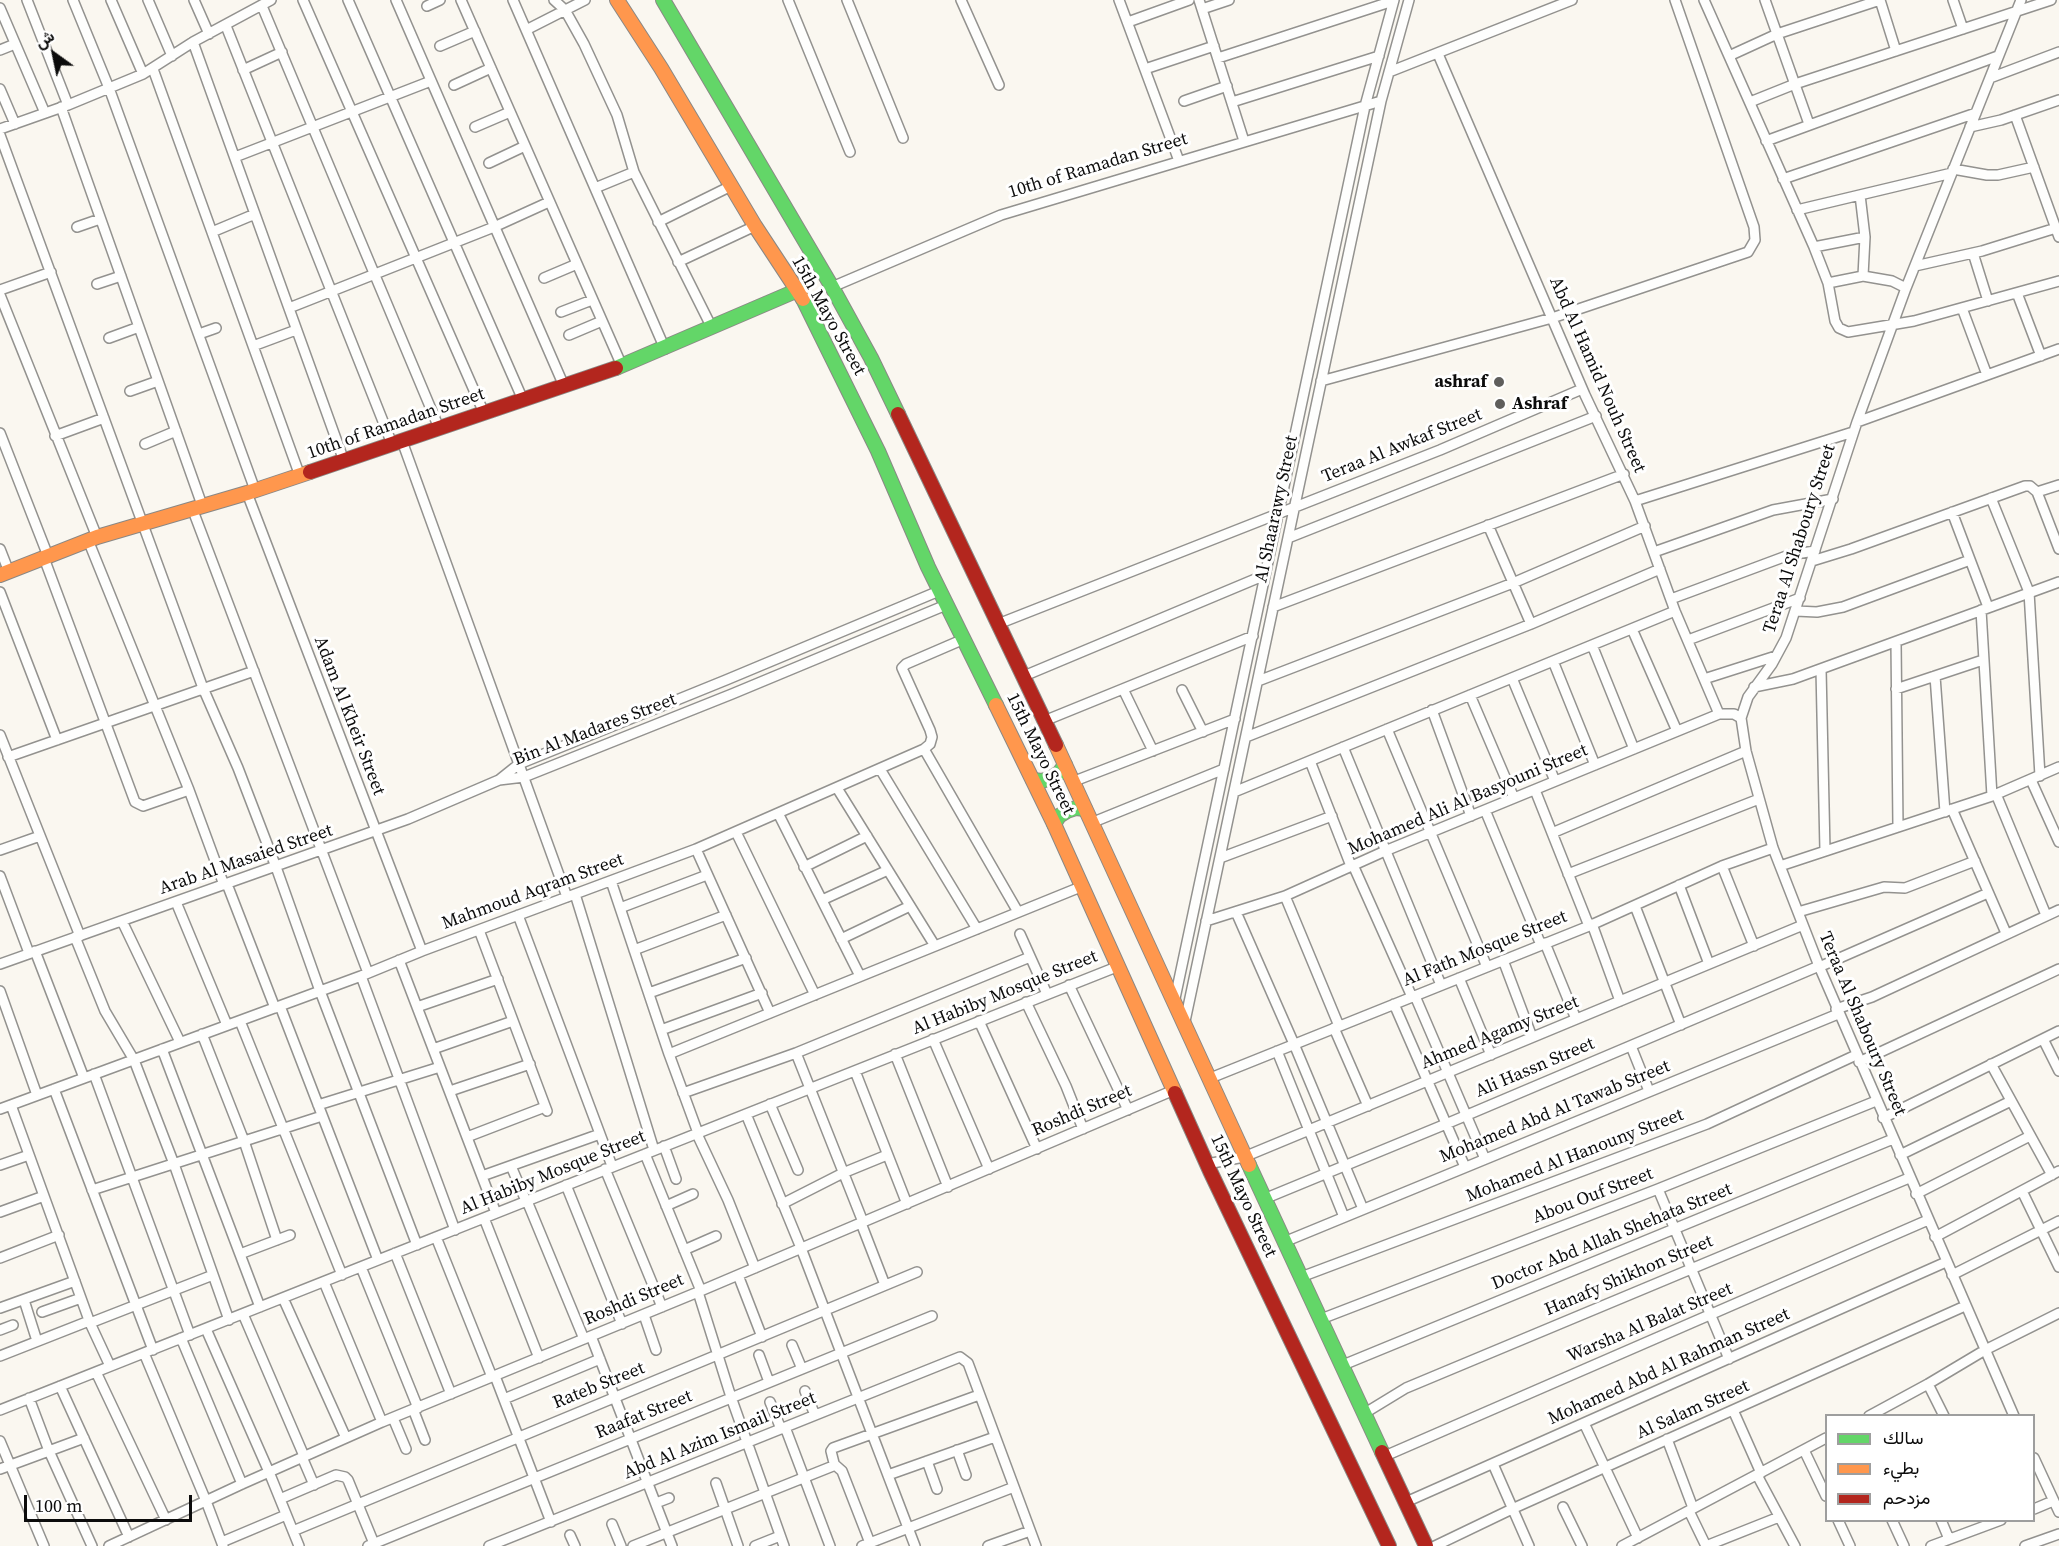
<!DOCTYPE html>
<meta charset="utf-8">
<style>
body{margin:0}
#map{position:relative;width:2059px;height:1546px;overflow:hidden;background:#faf7f0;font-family:"Source Serif 4",Vazirmatn,serif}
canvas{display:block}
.legend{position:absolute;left:1825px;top:1414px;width:210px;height:108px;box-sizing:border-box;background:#fff;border:2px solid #9e9e9e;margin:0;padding:8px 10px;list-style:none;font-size:18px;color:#0c0c0c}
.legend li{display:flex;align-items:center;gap:12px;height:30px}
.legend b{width:30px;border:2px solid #9e9e9e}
.north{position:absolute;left:24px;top:24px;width:60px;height:60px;-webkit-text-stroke:4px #fff;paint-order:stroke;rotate:327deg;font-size:16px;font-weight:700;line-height:24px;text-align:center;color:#0c0c0c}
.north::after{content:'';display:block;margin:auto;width:21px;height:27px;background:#0c0c0c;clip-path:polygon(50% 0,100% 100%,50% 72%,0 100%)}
.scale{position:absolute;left:24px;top:1495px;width:168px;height:27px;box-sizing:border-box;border:3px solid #0c0c0c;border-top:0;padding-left:8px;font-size:18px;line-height:21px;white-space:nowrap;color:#0c0c0c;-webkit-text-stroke:4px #fff;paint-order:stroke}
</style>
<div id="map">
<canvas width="2059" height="1546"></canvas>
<ul class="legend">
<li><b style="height:8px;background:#63d668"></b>سالك</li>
<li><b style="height:8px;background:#ff974d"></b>بطيء</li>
<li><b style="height:8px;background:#b3261e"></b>مزدحم</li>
</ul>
<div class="north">ش</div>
<div class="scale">100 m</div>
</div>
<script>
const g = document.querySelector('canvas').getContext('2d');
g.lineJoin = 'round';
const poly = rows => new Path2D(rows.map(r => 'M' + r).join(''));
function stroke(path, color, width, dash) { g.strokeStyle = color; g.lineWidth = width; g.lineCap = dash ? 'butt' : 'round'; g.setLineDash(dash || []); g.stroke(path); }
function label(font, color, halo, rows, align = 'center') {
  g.font = font + ' "Source Serif 4",serif'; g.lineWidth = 6; g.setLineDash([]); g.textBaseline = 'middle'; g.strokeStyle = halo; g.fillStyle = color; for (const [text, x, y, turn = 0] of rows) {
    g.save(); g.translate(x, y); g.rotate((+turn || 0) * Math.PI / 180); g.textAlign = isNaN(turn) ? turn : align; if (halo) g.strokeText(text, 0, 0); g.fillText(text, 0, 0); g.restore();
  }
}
const street = poly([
 [27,0,68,105],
 [73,0,109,88,255,490],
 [111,0,143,74],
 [148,0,172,56],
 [194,0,209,34],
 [303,0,484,413],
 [348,0,523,400],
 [396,0,564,386],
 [461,0,622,366],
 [513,0,665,349],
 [554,0,565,10,584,44,617,115,634,172,712,328],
 [788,0,850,152],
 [847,0,903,138],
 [961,0,999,85],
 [1119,0,1179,161],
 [1199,0,1244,141],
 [1704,0,1814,247,1828,283,1835,321,1839,328,1848,332,1914,321,2059,281],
 [1765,0,1809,124],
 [1880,0,1896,51],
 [1953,0,1963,29],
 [262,6,439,428],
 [427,6,440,0],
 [0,8,45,113],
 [1202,9,1229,0],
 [1128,22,1189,0],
 [226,26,392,444],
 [526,30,585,0],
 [193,42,344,461],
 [440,46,475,31],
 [0,50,15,44],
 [1438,54,1585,395,1635,501,1675,611,1719,714],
 [1729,56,1777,34,1880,0],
 [1218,58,1393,1],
 [153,69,300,476],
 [1145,69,1214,46],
 [243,70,282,52],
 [1389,72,1572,0],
 [1990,78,2059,52],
 [454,85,491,68],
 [0,89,15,124],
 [1184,101,1227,86],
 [1232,102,1379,56],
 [1750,102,1795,84,2051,0],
 [61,107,202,505],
 [2015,115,2059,237],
 [475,127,510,112],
 [1970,127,2001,120,2059,100],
 [0,129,68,105,143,74,193,42,271,0],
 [0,135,203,688,238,768,276,867,320,991,417,1245],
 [1766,141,1998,56],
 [235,157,431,81],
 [489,163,525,146],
 [1953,169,1987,175,1998,175,2034,167],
 [1783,179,1976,113],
 [595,188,634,172],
 [1860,195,1865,237,1863,276],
 [1797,210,1952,173],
 [658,222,731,186],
 [77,227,100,219],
 [212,232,255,214],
 [1814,247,1865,237],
 [1973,253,1988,301],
 [678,262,755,226],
 [1915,266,1982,251,2056,228],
 [544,278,577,264],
 [1828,283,1863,276,1892,281,1906,288],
 [97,284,121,276],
 [832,287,1001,215,1381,101],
 [0,290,51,272],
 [2017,293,2041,356],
 [0,295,97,537],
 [289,308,494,227,549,202],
 [1962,308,1987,375],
 [561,312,592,300],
 [199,334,216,328],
 [569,335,602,321],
 [109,338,139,327],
 [253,346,296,330],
 [1321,381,1552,318,1748,252,1755,240,1754,227,1675,0],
 [130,391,158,381],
 [1857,422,2059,349],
 [0,433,48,556],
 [55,436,104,418],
 [402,441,567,897],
 [145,444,176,431],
 [2037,492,2059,485],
 [247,493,422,951],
 [1991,498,2029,592,2040,776],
 [1635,501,1853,432],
 [192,508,368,973],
 [1952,512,1988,607],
 [1488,525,1531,624],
 [1288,538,1596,416],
 [88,540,189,790,224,885],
 [0,549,9,572],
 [1654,552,1773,510,1833,499],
 [44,558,135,802,143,806,189,790],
 [1812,561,1851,549,2025,486,2030,486,2037,492,2059,549],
 [0,592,57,740],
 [1671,599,1789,555,1815,551],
 [1273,607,1624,474],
 [1981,610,1992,796],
 [1796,611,1817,612,1843,607,1970,560],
 [998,624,1440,450,1582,389],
 [1632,629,1677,731],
 [1688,640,1800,598],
 [1896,642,1898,827],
 [1592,645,1634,749],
 [1553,661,1595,765],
 [1821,669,1825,851],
 [1024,676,1265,575],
 [1935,676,1945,812],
 [1512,678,1555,781],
 [1704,679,1776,656],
 [1258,681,1513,583,1645,526],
 [1754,687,1793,679,2059,582],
 [1123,689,1153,751],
 [1896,689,1983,660],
 [1182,690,1203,732],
 [1470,695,1514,798],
 [1432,710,1471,816],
 [1044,721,1253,636],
 [1387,729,1487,967],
 [0,735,80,936],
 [1246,737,1531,624,1660,569],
 [1343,747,1441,985],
 [924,749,1018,912],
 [8,757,254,671],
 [1310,761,1351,866],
 [880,769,977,929],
 [499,780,524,777,732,694,946,605],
 [2031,780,2059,842],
 [1072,782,1235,719],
 [837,788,935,946],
 [1535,790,1589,926],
 [1234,792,1675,611],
 [1996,794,2046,915],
 [1952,809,2006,933],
 [1485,810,1541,945],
 [778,813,860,976],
 [1091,823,1224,769],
 [736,832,815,995],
 [1552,833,1746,751],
 [696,849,770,1013],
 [0,850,40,836],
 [1220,858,1332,816],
 [1353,865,1412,997],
 [1722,866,1754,946],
 [1780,866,1992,796,2059,767],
 [804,867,867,836],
 [1568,874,1759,799],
 [0,876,29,953],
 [611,881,669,1054,698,1133],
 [227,884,275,1008],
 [1679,885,1709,964],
 [575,894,654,1150],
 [1285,896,1339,1026],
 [822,900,888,870],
 [176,902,227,1025],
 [1635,906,1681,1025],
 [620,908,707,875],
 [1236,912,1294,1044,1363,1209],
 [1798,912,1884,887,1905,888,1975,861],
 [518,915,612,1166],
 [122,921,180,1042],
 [1206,921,1285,896,1385,851,1719,714,1734,714,1741,718],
 [1592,924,1620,1001],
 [479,930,547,1111],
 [1020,934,1047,994],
 [75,937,105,1011,134,1060,174,1164,229,1320],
 [841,939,910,906],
 [1545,943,1576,1019],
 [634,950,726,915],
 [35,951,84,1078],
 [399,960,496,1213],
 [1503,960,1532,1037],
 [0,964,408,819,499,780,519,764,726,680,939,591],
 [1819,967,1988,893],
 [361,976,455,1230],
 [1459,978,1491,1055],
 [1069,985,1128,1110],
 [0,991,37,1095],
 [649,993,746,958],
 [1415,996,1485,1159],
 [1026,1002,1066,1086,1083,1129],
 [1174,1003,1365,106,1394,0],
 [1394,1004,1465,1167],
 [280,1006,378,1260],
 [417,1007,498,979],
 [1836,1009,1872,997,2059,910],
 [240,1021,342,1275],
 [979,1021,1037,1149],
 [1184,1026,1381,101,1409,0],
 [1334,1028,1368,1106],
 [661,1030,762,993],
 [202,1034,244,1141,277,1240],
 [933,1039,989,1169],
 [2043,1039,2059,1071],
 [1631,1046,1649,1091],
 [162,1049,260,1307],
 [433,1049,513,1021],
 [1277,1051,1344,1217],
 [796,1053,863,1222],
 [669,1054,1083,886],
 [895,1054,948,1187],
 [1859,1062,2059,969],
 [1991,1064,2052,1175],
 [855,1071,907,1204],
 [94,1074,190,1335],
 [1208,1079,1589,926,1722,866,1773,848],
 [54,1089,153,1350],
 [450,1091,530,1064],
 [683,1093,796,1053,1030,957],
 [770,1104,798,1170],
 [11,1105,90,1323,110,1366],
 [318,1105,440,1067],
 [0,1109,361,976,422,951,696,849,924,749,930,744,932,737,930,730,902,668,906,664,964,639],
 [746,1114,801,1248,915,1546],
 [1883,1118,2059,1031],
 [697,1134,728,1200,755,1268],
 [467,1137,545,1107],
 [664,1146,676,1179],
 [645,1154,701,1291],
 [1900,1155,2011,1101],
 [1207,1164,1244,1157,1803,925],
 [0,1165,29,1155],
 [511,1166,526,1201],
 [605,1169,662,1307],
 [482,1176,600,1134],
 [566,1185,622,1324],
 [1658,1189,1729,1359],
 [92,1190,322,1116],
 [2022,1191,2059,1267],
 [1916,1194,2030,1136],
 [1264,1199,1446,1124,1819,966],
 [527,1201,584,1339],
 [782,1204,843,1173,887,1155],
 [666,1206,693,1194],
 [0,1212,44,1196],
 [484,1218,539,1358],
 [861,1223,885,1285],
 [436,1237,492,1377],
 [1935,1237,2059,1171],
 [1284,1242,1838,1014],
 [684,1250,716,1236],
 [395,1253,451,1394],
 [240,1254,290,1235],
 [0,1258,59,1235],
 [361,1267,418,1408],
 [738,1275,762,1337],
 [1952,1275,2059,1221],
 [1301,1277,1707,1124,1856,1055],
 [324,1282,382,1422],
 [698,1292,731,1397,784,1546],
 [283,1298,346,1438],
 [24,1300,37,1341],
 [0,1308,75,1281],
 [42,1312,81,1298],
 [243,1314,304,1456],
 [644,1315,656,1350],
 [1321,1319,1658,1189,1876,1101],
 [90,1323,213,1275],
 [206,1329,269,1472,299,1546],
 [0,1330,13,1325],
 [591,1336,672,1546],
 [181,1338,242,1484],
 [792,1345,802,1369],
 [144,1353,206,1501,223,1546],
 [759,1355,769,1382],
 [0,1356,89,1321],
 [1343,1365,1893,1139],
 [96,1372,166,1520],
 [495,1376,551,1522],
 [1928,1384,1944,1416],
 [60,1386,129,1537],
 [805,1391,815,1415],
 [29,1398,49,1451,92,1546],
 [504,1399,600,1359],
 [770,1402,781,1429],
 [413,1409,425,1440],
 [0,1410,1119,966],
 [1733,1410,1761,1473],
 [1365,1413,1406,1388,1909,1178],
 [1869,1416,1928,1384,1985,1350,2059,1313],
 [2014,1416,1819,966,1773,848,1746,751,1741,718,1748,697,1772,664,1786,638,1857,422,1906,288,2021,0],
 [393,1418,406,1449],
 [1584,1423,1638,1538],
 [785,1427,830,1546],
 [1667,1439,1693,1508],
 [0,1441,44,1546],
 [957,1450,966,1475],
 [1804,1450,1826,1496],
 [1385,1456,1928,1220],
 [302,1457,314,1485],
 [2034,1458,2059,1512],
 [927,1461,937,1489],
 [834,1464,842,1471,870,1543],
 [1493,1464,1529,1546],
 [0,1469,84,1438],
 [888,1475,995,1437],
 [1757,1475,1795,1546],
 [716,1483,738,1546],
 [280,1499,336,1475,345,1477,348,1480,375,1546],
 [1406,1502,1946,1262],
 [656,1503,669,1498],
 [1563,1507,1582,1546],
 [2034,1509,2053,1501],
 [1689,1511,1706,1546],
 [1838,1520,1850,1546],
 [1892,1520,1904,1546],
 [1941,1520,1949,1539],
 [612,1524,621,1546],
 [293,1531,917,1272],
 [570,1535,575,1546],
 [222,1542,286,1515],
 [109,1546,242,1484,382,1422,698,1292,1174,1090],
 [368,1546,932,1316],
 [489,1546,960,1357,968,1363,1036,1546],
 [633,1546,833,1466,834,1463,831,1451,833,1448,979,1395],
 [755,1546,780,1536],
 [862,1546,1014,1487],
 [988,1546,1030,1531],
 [1435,1546,1512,1509,1965,1306],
 [1622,1546,1826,1438],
 [1706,1546,1779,1517],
 [1931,1546,2001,1520],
 [2025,1546,2059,1534]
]);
const fast = poly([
 [663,0,832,287,871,358,898,414],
 [803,299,878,451,928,567,996,705],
 [616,368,798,290],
 [1033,780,1042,781,1051,778,1059,773,1065,765],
 [1054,824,1059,816,1067,811,1076,808,1085,809],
 [1249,1165,1382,1452]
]);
const slow = poly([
 [617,0,661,68,755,226,803,299],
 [0,575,97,537,247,493,310,472],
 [996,705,1054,824,1175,1093],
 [1056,745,1249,1165]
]);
const jam = poly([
 [898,414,1056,745],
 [310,472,616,368],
 [1175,1093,1210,1171,1389,1546],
 [1382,1452,1426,1546]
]);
const markers = [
 [1499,382,6,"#5f5e5c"],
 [1500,404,6,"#5f5e5c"]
];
const streetNames = [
 ["10th of Ramadan Street",1098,166,-17],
 ["15th Mayo Street",828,316,61],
 ["Abd Al Hamid Nouh Street",1597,375,66],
 ["10th of Ramadan Street",396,424,-19],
 ["Teraa Al Awkaf Street",1402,446,-22],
 ["Al Shaarawy Street",1277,509,-78],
 ["Teraa Al Shaboury Street",1800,539,-72],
 ["Adam Al Kheir Street",349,716,69],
 ["Bin Al Madares Street",595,730,-21],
 ["15th Mayo Street",1040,754,64],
 ["Mohamed Ali Al Basyouni Street",1468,800,-23],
 ["Arab Al Masaied Street",246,860,-19],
 ["Mahmoud Aqram Street",533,892,-20],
 ["Al Fath Mosque Street",1485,949,-22],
 ["Al Habiby Mosque Street",1005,993,-22],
 ["Teraa Al Shaboury Street",1862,1024,67],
 ["Ahmed Agamy Street",1500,1033,-22],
 ["Ali Hassn Street",1535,1068,-23],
 ["Roshdi Street",1082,1111,-23],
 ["Mohamed Abd Al Tawab Street",1555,1112,-22],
 ["Mohamed Al Hanouny Street",1575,1156,-21],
 ["Al Habiby Mosque Street",553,1173,-22],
 ["15th Mayo Street",1243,1196,65],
 ["Abou Ouf Street",1593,1196,-21],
 ["Doctor Abd Allah Shehata Street",1612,1237,-22],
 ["Hanafy Shikhon Street",1629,1276,-23],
 ["Roshdi Street",634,1300,-23],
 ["Warsha Al Balat Street",1650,1323,-23],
 ["Mohamed Abd Al Rahman Street",1669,1367,-24],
 ["Rateb Street",599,1386,-22],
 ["Al Salam Street",1693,1410,-24],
 ["Raafat Street",644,1415,-22],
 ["Abd Al Azim Ismail Street",720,1436,-22]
];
const poiNames = [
 ["ashraf",1487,382],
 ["Ashraf",1512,404,"left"]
];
stroke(street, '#93928f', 12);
stroke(fast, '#8a8885', 16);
stroke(slow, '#8a8885', 16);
stroke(jam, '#8a8885', 16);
stroke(street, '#fefefd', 9);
stroke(fast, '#63d668', 14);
stroke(slow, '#ff974d', 14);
stroke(jam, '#b3261e', 14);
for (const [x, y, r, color] of markers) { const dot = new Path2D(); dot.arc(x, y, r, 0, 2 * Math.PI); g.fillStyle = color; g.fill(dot); stroke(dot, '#fff', 2); }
label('18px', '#0c0c0c', '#fff', streetNames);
label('bold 18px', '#0c0c0c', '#fff', poiNames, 'right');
</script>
